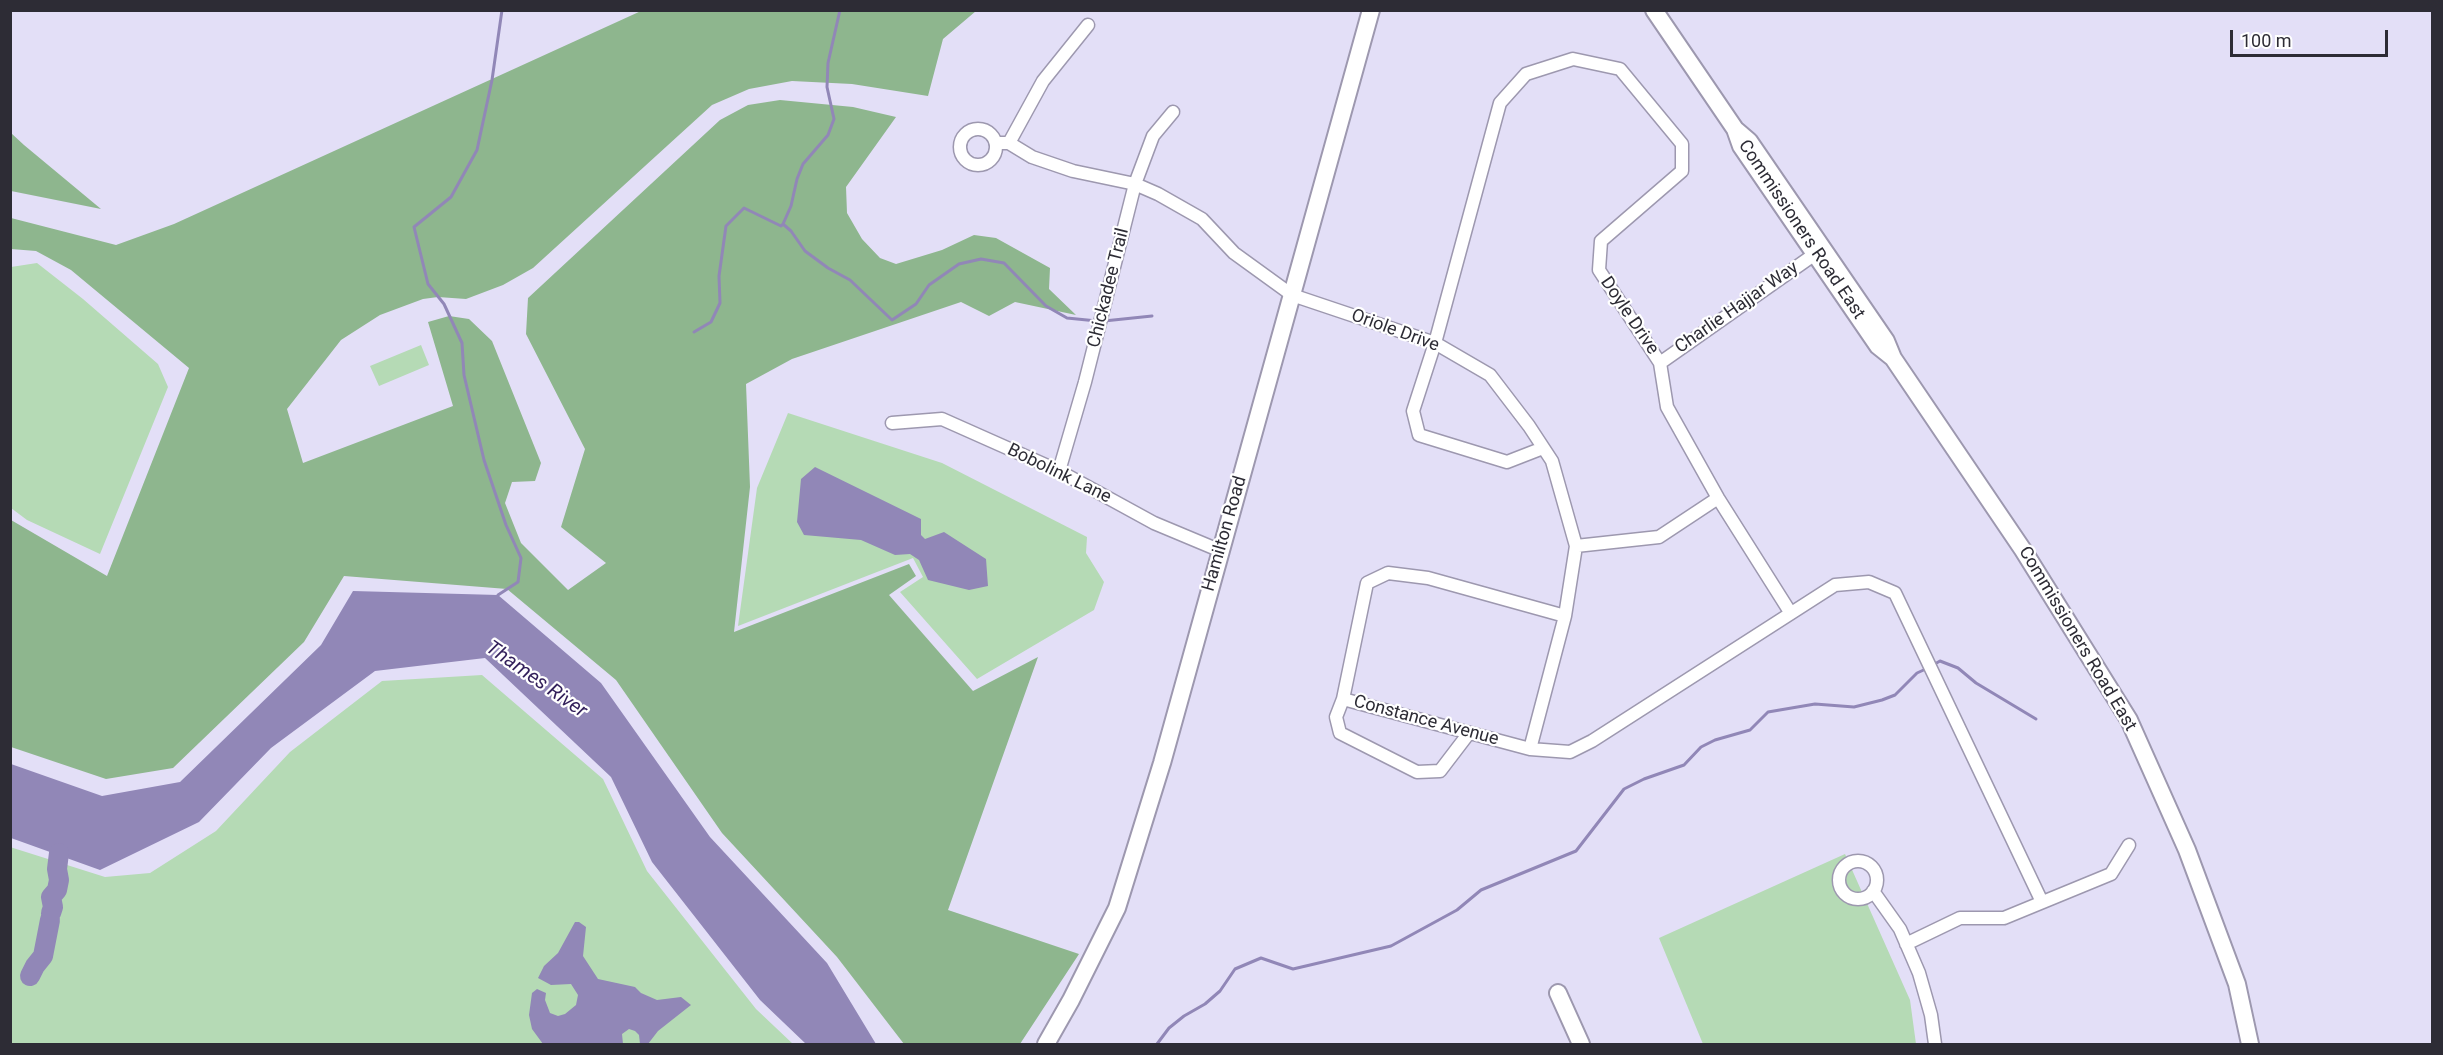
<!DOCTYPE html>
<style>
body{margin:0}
#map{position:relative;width:2443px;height:1055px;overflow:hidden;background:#e3dff7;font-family:Roboto,sans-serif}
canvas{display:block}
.frame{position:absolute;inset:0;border:12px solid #2d2c35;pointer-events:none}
.scale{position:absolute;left:2230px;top:30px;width:158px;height:27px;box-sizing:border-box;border:3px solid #2d2c35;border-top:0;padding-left:8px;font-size:18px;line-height:21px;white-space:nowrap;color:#2d2c35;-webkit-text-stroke:4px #fff;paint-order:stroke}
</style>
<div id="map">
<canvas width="2443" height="1055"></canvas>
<div class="frame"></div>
<div class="scale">100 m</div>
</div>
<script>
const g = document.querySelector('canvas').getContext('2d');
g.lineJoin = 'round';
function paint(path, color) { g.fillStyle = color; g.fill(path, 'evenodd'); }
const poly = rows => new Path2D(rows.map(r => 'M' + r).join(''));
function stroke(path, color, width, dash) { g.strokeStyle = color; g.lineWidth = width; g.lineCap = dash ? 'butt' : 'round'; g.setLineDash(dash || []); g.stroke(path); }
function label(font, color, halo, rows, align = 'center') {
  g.font = font + ' Roboto,sans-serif'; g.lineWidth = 4.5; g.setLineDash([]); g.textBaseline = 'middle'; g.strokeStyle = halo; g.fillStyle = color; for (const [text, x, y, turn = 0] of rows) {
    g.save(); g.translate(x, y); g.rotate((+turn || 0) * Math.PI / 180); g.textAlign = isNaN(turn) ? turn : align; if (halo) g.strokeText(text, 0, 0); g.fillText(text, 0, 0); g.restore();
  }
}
const green = poly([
 [37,263,83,299,158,364,168,387,100,554,27,520,11,508,11,267],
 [421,345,429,365,379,386,370,366],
 [788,413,942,463,1087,537,1086,553,1104,582,1094,610,977,679,900,592,923,577,913,558,738,626,757,488],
 [482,675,603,779,647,871,756,1009,793,1044,11,1044,10,847,105,877,150,873,216,831,290,752,382,681],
 [1845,854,1910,1000,1916,1044,1703,1044,1659,938]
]);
const forest = poly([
 [641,11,976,11,943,39,928,96,852,84,792,81,749,89,712,105,533,268,503,285,466,299,438,297,423,299,380,315,341,340,287,409,303,463,453,406,428,322,449,316,469,319,492,341,541,463,535,481,512,482,505,503,521,543,568,590,606,563,561,527,585,449,526,334,528,298,720,120,748,105,780,100,853,107,896,117,846,187,847,213,862,239,880,258,896,264,942,250,974,235,996,238,1050,268,1049,289,1076,315,1015,302,989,316,961,302,792,359,746,384,750,487,734,632,909,564,916,576,889,595,973,691,1038,657,948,910,1079,954,1020,1044,904,1044,837,957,722,833,616,680,507,589,344,576,304,642,173,768,106,779,11,747,11,520,107,576,189,368,71,270,36,251,11,249,11,218,116,245,174,224],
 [11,133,24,145,101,209,11,191]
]);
const water = poly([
 [815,467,921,519,921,535,925,539,944,532,986,559,988,586,969,590,928,580,919,560,910,554,895,555,861,540,804,535,797,522,801,479],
 [353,591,498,595,601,683,710,837,827,963,876,1044,806,1044,760,1000,652,862,611,777,485,658,375,671,271,748,199,822,100,870,11,838,11,764,102,796,180,782,321,645],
 [575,922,579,922,586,927,583,956,598,979,635,987,641,993,657,1000,681,997,691,1005,658,1031,648,1044,640,1044,639,1035,635,1031,629,1029,622,1034,623,1044,543,1044,532,1029,529,1015,532,993,537,989,546,993,545,1000,550,1013,558,1016,565,1014,576,1005,578,995,571,984,551,985,538,978,544,966,558,953]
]);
const stream = poly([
 [783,224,791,206,797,179,803,164,828,135,834,119,827,87,828,63,840,10],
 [1104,321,1152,316],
 [694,332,711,322,720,303,719,276,726,226,744,208,781,226,783,224,791,231,805,251,828,268,850,280,892,320,916,304,929,285,959,264,981,259,1004,263,1046,306,1067,318,1097,321],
 [498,595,518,582,521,558,506,525,484,460,464,375,462,343,444,304,428,284,414,227,451,197,477,150,492,80,502,10],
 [1933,665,1940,661,1958,668,1976,683,2036,719],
 [1157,1044,1169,1028,1184,1016,1205,1004,1220,991,1235,969,1261,958,1293,969,1391,946,1457,910,1481,890,1576,851,1624,789,1644,779,1684,765,1701,747,1715,740,1750,730,1768,712,1815,704,1854,707,1882,700,1895,695,1917,673,1928,668]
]);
const river = poly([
 [51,913,53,907,51,897,57,890,59,880,57,869,59,853],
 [30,976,35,966,43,956,50,920]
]);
const street = poly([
 '960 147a18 18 0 1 1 36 0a18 18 0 1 1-36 0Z',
 [996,143,1009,143,1032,157,1073,171,1135,184,1158,194,1202,219,1234,253,1292,295,1435,343,1490,375,1529,426,1552,461,1576,546,1565,616,1530,749],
 [1009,143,1043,81,1088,25],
 [1660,363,1815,254],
 [892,423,942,419,1059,471,1154,523,1221,551],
 [1543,448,1507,462,1419,435,1413,411,1435,343,1500,103,1526,74,1573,59,1620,69,1682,144,1682,171,1601,241,1599,270,1660,363,1667,407,1718,498,1790,612],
 [1059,471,1085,382,1135,184,1153,136,1173,112],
 [1576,546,1659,537,1718,498],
 [1565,616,1428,578,1388,573,1367,583,1343,699,1530,749,1570,752,1592,741,1835,585,1869,582,1895,593,2042,902],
 [1343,699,1336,717,1340,733,1417,772,1440,771,1469,733],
 '1839 880a19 19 0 1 1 38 0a19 19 0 1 1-38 0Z',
 [1873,891,1900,929,1919,973,1931,1015,1935,1044],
 [1906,944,1960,918,2004,918,2111,874,2129,845]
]);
const secondary = poly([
 [1654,10,1735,129],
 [1893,358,1878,346,1815,254,1741,146,1735,129,1749,141,1886,341,1893,358,2023,550,2129,720,2187,850,2237,984,2250,1044],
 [1558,993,1581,1044],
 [1046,1044,1071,1000,1117,908,1162,763,1371,10]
]);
const streetNames = [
 ["Commissioners Road East",1801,230,56],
 ["Chickadee Trail",1109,288,-76],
 ["Charlie Hajjar Way",1737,308,-35],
 ["Doyle Drive",1629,316,56],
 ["Oriole Drive",1395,331,20],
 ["Bobolink Lane",1059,474,26],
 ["Hamilton Road",1225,534,-74],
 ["Commissioners Road East",2077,639,59],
 ["Constance Avenue",1426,721,15]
];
const waterNames = [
 ["Thames River",536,680,35]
];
paint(green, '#b5dab5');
paint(forest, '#8eb68e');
paint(water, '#9187b7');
stroke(stream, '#9187b7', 3);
stroke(river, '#9187b7', 20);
stroke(street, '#9d98af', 15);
stroke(secondary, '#9d98af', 20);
stroke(street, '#fff', 12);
stroke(secondary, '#fff', 16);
label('18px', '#2d2c35', '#fff', streetNames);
label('italic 20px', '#321f5a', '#fff', waterNames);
</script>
